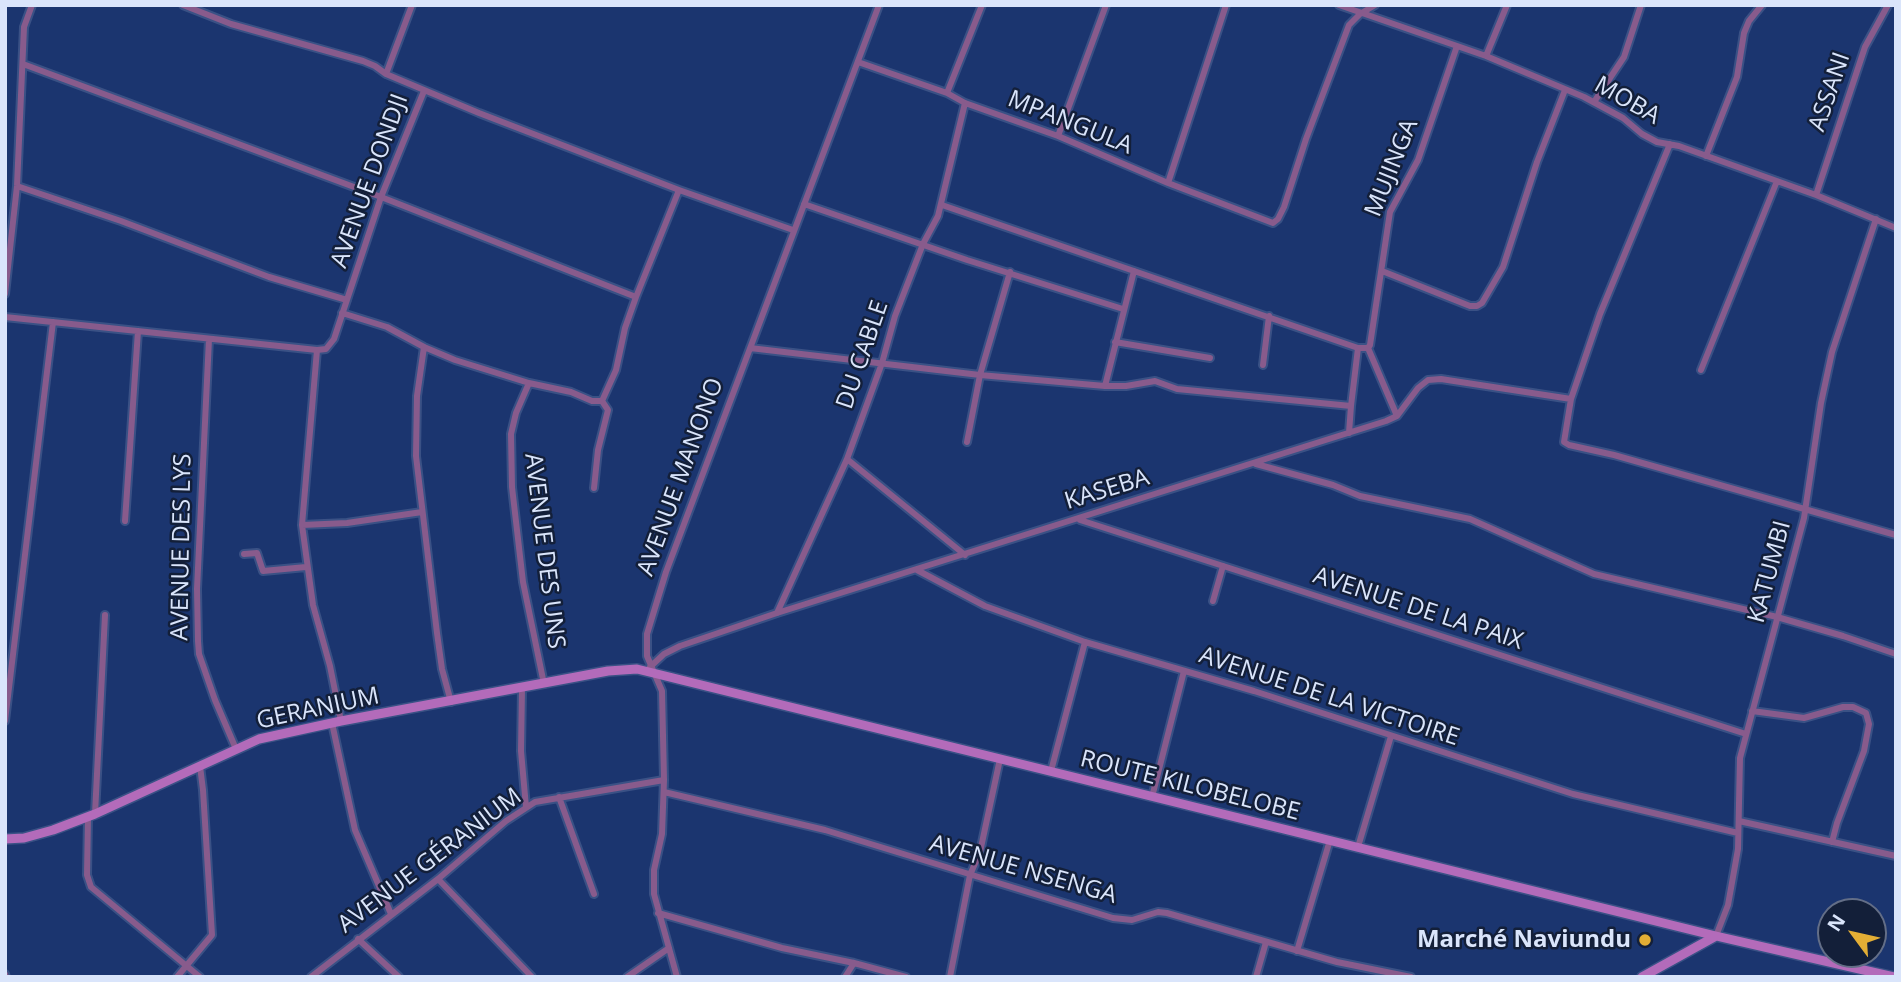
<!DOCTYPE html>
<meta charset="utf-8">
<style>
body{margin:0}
#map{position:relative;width:1901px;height:982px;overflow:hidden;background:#1b356f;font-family:"Open Sans",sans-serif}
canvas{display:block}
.frame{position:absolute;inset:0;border:7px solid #dae5fb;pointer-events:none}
.north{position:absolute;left:1817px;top:898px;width:70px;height:70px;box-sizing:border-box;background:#131f39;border:2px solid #636e87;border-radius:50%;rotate:303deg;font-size:19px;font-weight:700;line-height:28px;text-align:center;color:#dae5fb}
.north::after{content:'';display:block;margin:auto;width:24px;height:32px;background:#e3ae35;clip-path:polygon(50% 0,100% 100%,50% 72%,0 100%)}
</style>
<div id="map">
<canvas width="1901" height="982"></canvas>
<div class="frame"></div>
<div class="north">N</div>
</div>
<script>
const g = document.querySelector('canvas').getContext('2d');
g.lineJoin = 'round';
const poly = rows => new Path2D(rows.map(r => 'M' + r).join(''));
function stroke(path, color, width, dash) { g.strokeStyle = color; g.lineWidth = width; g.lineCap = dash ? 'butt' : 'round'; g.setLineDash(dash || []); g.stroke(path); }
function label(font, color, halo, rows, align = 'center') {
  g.font = font + ' "Open Sans",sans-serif'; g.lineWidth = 5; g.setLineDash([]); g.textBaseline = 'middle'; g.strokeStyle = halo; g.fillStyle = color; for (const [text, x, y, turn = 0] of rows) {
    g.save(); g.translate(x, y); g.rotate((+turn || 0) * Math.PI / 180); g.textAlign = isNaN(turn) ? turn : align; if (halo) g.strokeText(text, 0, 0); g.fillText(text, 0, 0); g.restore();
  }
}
const street = poly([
 [183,5,231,24,363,61,375,66,386,74,479,113,679,190,793,230],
 [1339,5,1486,56,1584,97,1623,118,1642,134,1657,142,1679,146,1816,195,1896,228],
 [1486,56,1507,5],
 [858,62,947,93,965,103,1058,136,1168,183,1273,223,1278,219,1284,207,1306,139,1349,25,1360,14,1375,5],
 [23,64,381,197,636,297],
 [386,74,412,5],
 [947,93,982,5],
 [1594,102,1624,57,1641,5],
 [1058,136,1106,5],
 [1670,144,1600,314,1571,399,1564,442,1569,445,1614,455,1896,535],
 [1706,156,1737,77,1744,33,1749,21,1762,5],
 [1168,183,1226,5],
 [17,186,121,221,269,277,347,300],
 [1816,195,1865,47,1888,5],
 [804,204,967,260,1123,309],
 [942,205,1358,348,1368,348],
 [1382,271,1470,306,1477,306,1482,303,1503,267,1537,162,1565,90],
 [5,294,17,186,24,27,32,5],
 [342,313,387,327,424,347,455,360,529,383,571,392,592,401,602,401],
 [5,317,317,350,326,349,334,339,381,197,424,91],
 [209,339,197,589,198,641,199,654,215,700,236,749],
 [1115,342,1210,358],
 [424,347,417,396,416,456,437,633,442,669,451,702],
 [750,348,980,375,1105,386,1126,386,1155,381,1177,389,1351,406,1349,433],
 [1368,348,1370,345,1390,212,1418,160,1457,46],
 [1368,348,1397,416],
 [317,350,302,525,313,605,330,666,341,721],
 [1263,365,1269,316],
 [1701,370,1777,181],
 [529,383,516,413,511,434,512,487,523,582,544,684],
 [1105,386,1134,271],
 [602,401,616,370,625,328,636,297,679,190],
 [1351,406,1358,348],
 [967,442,980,375,1010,272],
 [847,459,965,555],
 [1256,464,1333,485,1360,496,1470,519,1594,574,1777,617,1843,636,1896,654],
 [594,488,598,450,608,410,602,401],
 [1080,520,1746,734],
 [125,521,138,331],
 [302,525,347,523,422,512],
 [244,554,257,553,263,571,306,567],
 [917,570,985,606,1085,642,1254,691,1573,794,1738,833],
 [1213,601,1223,566],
 [777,613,847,459,882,363,895,316,923,244,938,216,965,103],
 [650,667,664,654,680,646,777,613,1386,421,1397,416,1418,388,1428,380,1441,379,1571,399],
 [522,688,521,751,526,807],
 [1752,711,1804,718,1843,707,1853,707,1866,713,1869,724,1864,751,1837,823,1832,842],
 [5,721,53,322],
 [332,723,355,830,391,914],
 [1051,771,1085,642],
 [664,792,825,830,1113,918,1132,920,1158,912,1167,913,1337,962,1411,977],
 [559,797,594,894],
 [1152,797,1184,671],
 [95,814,105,615],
 [88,817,87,875,91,887,200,977],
 [1739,821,1896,856],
 [1358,847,1391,736],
 [438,879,532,977],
 [658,913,782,948,854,963,906,977],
 [1716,936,1728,905,1738,849,1740,758,1804,518,1821,403,1832,352,1876,219],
 [358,939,399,977],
 [1297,951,1330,840],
 [5,974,6,977],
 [177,977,212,935,203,790,200,766],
 [311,977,438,879,506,821,535,802,664,780],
 [627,977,669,948],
 [677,977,654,894,654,870,662,834,664,780,662,691,647,656,647,634,666,572,879,5],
 [845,977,854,963],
 [950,977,970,875,980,852,1000,759],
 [1256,977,1266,942]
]);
const secondary = poly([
 [5,839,24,838,53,830,95,814,259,739,341,721,608,671,637,669,1716,936,1894,977],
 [1642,977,1716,936]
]);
const markers = [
 [1645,940,7,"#e3ae35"]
];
const streetNames = [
 ["ASSANI",1830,92,-71],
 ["MOBA",1627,101,30],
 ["MPANGULA",1070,123,22],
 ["MUJINGA",1392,168,-68],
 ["AVENUE DONDJI",370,181,-70],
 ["DU CABLE",863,355,-71],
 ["AVENUE MANONO",681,477,-70],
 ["KASEBA",1107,490,-17],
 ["AVENUE DES LYS",182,547,-89],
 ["AVENUE DES UNS",544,551,83],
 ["KATUMBI",1770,572,-75],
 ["AVENUE DE LA PAIX",1418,609,18],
 ["AVENUE DE LA VICTOIRE",1329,697,18],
 ["GERANIUM",318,709,-12],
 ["ROUTE KILOBELOBE",1190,786,14],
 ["AVENUE GÉRANIUM",430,861,-37],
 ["AVENUE NSENGA",1023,870,16]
];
const poiNames = [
 ["Marché Naviundu",1631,940]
];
stroke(street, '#3a5185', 10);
stroke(secondary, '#3a5185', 12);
stroke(street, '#885b8c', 6);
stroke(secondary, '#b36bba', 9);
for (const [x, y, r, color] of markers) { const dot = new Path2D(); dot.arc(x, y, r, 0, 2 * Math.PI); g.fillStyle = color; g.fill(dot); stroke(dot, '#131f39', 2.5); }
label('24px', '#dae5fb', '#131f39', streetNames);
label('bold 24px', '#dae5fb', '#131f39', poiNames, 'right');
</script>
